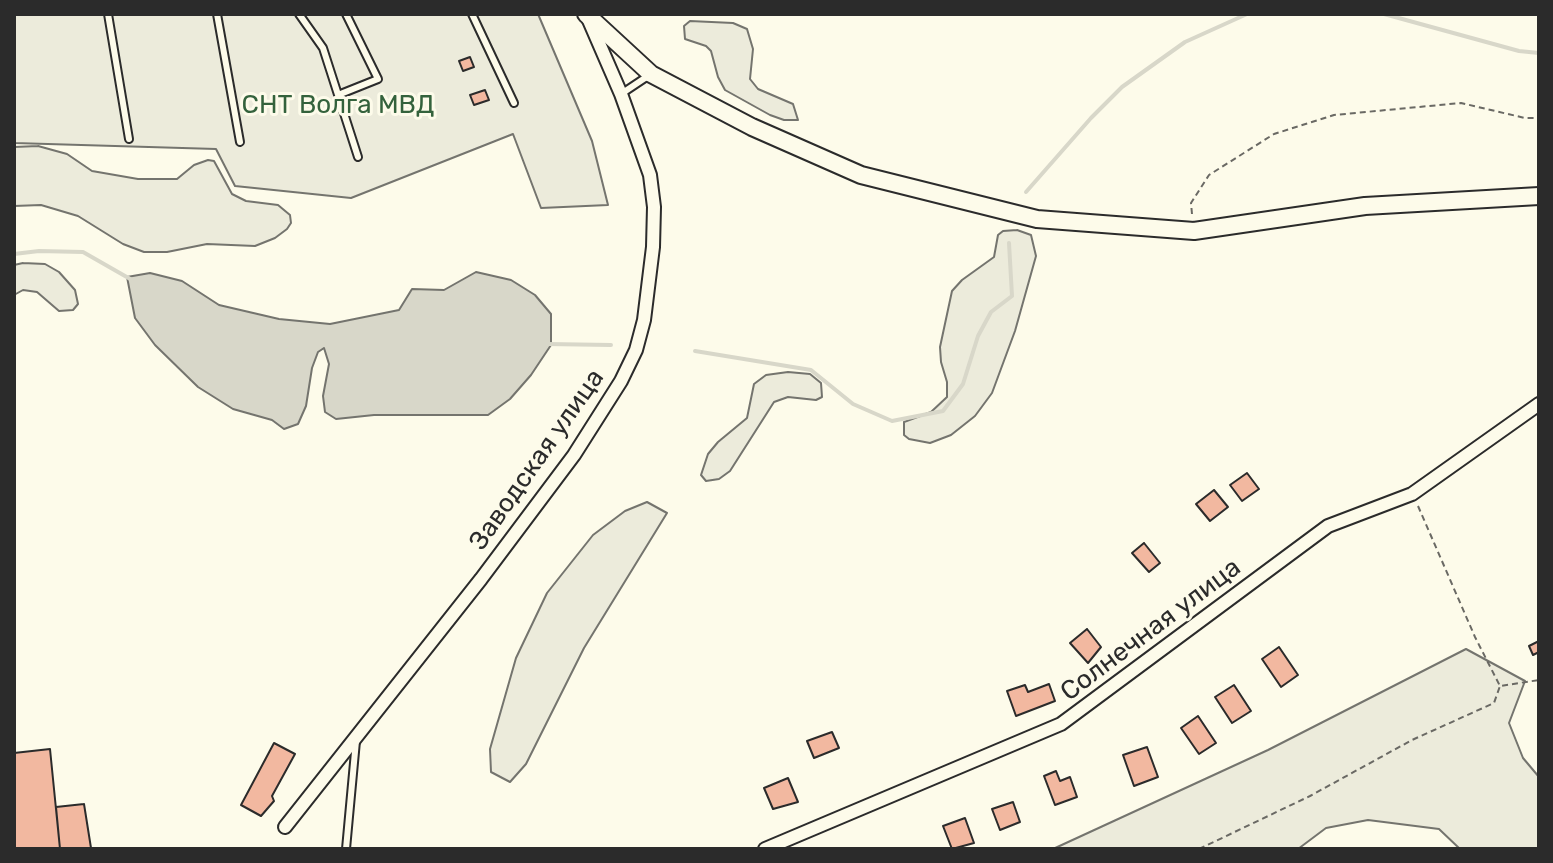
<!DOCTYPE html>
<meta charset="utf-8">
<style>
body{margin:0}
#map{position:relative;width:1553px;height:863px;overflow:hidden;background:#fdfbea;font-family:Rubik,sans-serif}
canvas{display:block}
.frame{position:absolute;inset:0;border:16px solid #2b2b2b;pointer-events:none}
</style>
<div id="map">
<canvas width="1553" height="863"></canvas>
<div class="frame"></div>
</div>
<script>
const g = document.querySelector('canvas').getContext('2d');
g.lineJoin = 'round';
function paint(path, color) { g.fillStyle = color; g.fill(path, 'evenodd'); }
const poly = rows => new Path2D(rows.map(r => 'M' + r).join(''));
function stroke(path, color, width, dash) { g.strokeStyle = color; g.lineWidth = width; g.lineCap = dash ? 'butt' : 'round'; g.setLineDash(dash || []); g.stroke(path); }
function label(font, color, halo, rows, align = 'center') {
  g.font = font + ' Rubik,sans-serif'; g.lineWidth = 6; g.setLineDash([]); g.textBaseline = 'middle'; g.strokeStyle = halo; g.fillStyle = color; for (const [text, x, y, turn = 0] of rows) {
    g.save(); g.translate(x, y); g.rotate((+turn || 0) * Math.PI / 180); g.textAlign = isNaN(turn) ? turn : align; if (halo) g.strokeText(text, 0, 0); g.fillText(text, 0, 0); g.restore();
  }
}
const green = poly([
 [14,14,538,14,592,141,608,205,541,208,513,134,351,198,235,186,216,149,14,143,14,14],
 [690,21,733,23,747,29,753,49,750,79,758,89,793,104,798,120,784,120,770,115,725,90,718,77,711,51,706,46,685,39,684,26,690,21],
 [38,146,67,154,92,171,138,179,177,179,194,165,208,160,214,161,232,194,246,201,278,205,290,215,291,223,287,229,275,238,255,246,207,244,167,252,144,252,123,244,78,216,41,205,14,206,14,147,38,146],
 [1017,230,1031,235,1036,256,1015,331,992,393,975,416,951,435,930,443,909,439,904,435,904,422,931,412,947,397,947,382,941,362,940,347,952,291,962,280,994,257,998,235,1003,231,1017,230],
 [23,263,45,264,59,272,75,290,78,304,73,310,59,311,37,292,23,290,14,295,14,265,23,263],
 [788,372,810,374,821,383,822,397,816,400,788,397,774,402,730,471,719,479,706,481,701,475,708,454,718,442,747,418,754,384,766,375,788,372],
 [647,502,667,513,584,648,526,764,510,782,491,772,490,749,516,658,547,593,593,535,625,511,647,502],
 [1466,649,1525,681,1509,723,1523,758,1539,777,1539,849,1460,849,1439,829,1368,820,1326,828,1298,849,1053,849,1268,750,1466,649]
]);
const water = poly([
 [476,272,511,280,535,295,551,314,551,345,531,375,510,399,488,415,374,415,336,419,325,412,323,396,329,364,324,348,318,352,312,368,306,406,298,424,284,429,272,420,233,409,198,387,155,345,135,318,127,277,150,273,182,281,219,305,279,319,330,324,399,310,412,289,444,290,476,272]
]);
const stream = poly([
 [1384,14,1519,51,1539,53],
 [1026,192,1091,118,1122,87,1185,42,1247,14],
 [14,254,39,251,83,252,132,280],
 [547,344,611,345],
 [695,351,811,370,853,404,892,421,943,411,963,384,978,336,991,312,1012,296,1009,243]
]);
const building = poly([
 [470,57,474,67,463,71,459,61,470,57],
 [485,90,489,100,474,105,470,95,485,90],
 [1247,473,1259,489,1242,501,1230,485,1247,473],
 [1214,490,1228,507,1210,521,1196,504,1214,490],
 [1144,543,1160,563,1149,572,1132,553,1144,543],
 [1087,629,1101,647,1088,663,1070,643,1087,629],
 [1539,641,1539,652,1533,655,1529,646,1539,641],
 [1279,647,1298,675,1281,687,1262,659,1279,647],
 [1049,684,1055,701,1016,716,1007,691,1025,685,1028,692,1049,684],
 [1234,685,1251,711,1232,723,1215,697,1234,685],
 [1198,716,1216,743,1199,754,1181,728,1198,716],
 [832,732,839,748,814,758,807,741,832,732],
 [274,743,295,754,272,796,274,801,261,816,241,805,274,743],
 [1147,747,1158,777,1134,786,1123,755,1147,747],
 [50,749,60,849,14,849,14,753,50,749],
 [1056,771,1060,781,1070,777,1077,797,1055,805,1044,776,1056,771],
 [788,778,798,802,773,809,764,788,788,778],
 [1013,802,1020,822,1000,830,992,809,1013,802],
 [84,804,91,848,60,849,56,807,84,804],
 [965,818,974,843,952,849,943,826,965,818]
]);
const path = poly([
 [1192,214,1191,203,1209,175,1274,134,1334,115,1461,103,1525,118,1539,118],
 [1418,506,1475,637,1500,686,1539,680],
 [1199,849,1310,796,1412,740,1494,703,1500,686]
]);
const lane = poly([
 [108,14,129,139],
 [217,14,240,142],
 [299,14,323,48,358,157],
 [472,14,514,103],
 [621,94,651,74],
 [338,95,378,79,346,14],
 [346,849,356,741]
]);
const street = poly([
 [285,827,481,579,574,455,621,381,636,350,644,320,653,247,654,207,650,175,621,94,588,18],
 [765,849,1061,724,1328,526,1412,494,1539,404]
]);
const secondary = poly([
 [586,14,651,74,752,127,861,175,1037,219,1194,231,1365,206,1539,196]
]);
const parkNames = [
 ["СНТ Волга МВД",338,105]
];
const streetNames = [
 ["Заводская улица",537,460,-55],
 ["Солнечная улица",1151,630,-37]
];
paint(green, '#ecebdb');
stroke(green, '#74746e', 2);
paint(water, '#d8d7c9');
stroke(water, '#74746e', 2);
stroke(stream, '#d8d7c9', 4);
paint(building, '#f2b8a0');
stroke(building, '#2b2b2b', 2);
stroke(lane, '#2b2b2b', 10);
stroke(street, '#2b2b2b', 16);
stroke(secondary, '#2b2b2b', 20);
stroke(path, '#6a6964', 2, [6, 4]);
stroke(lane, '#fdfbea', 6);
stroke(street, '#fdfbea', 12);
stroke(secondary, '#fdfbea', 16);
label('26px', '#34623c', '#fdfbea', parkNames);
label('26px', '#2b2b2b', '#fdfbea', streetNames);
</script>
